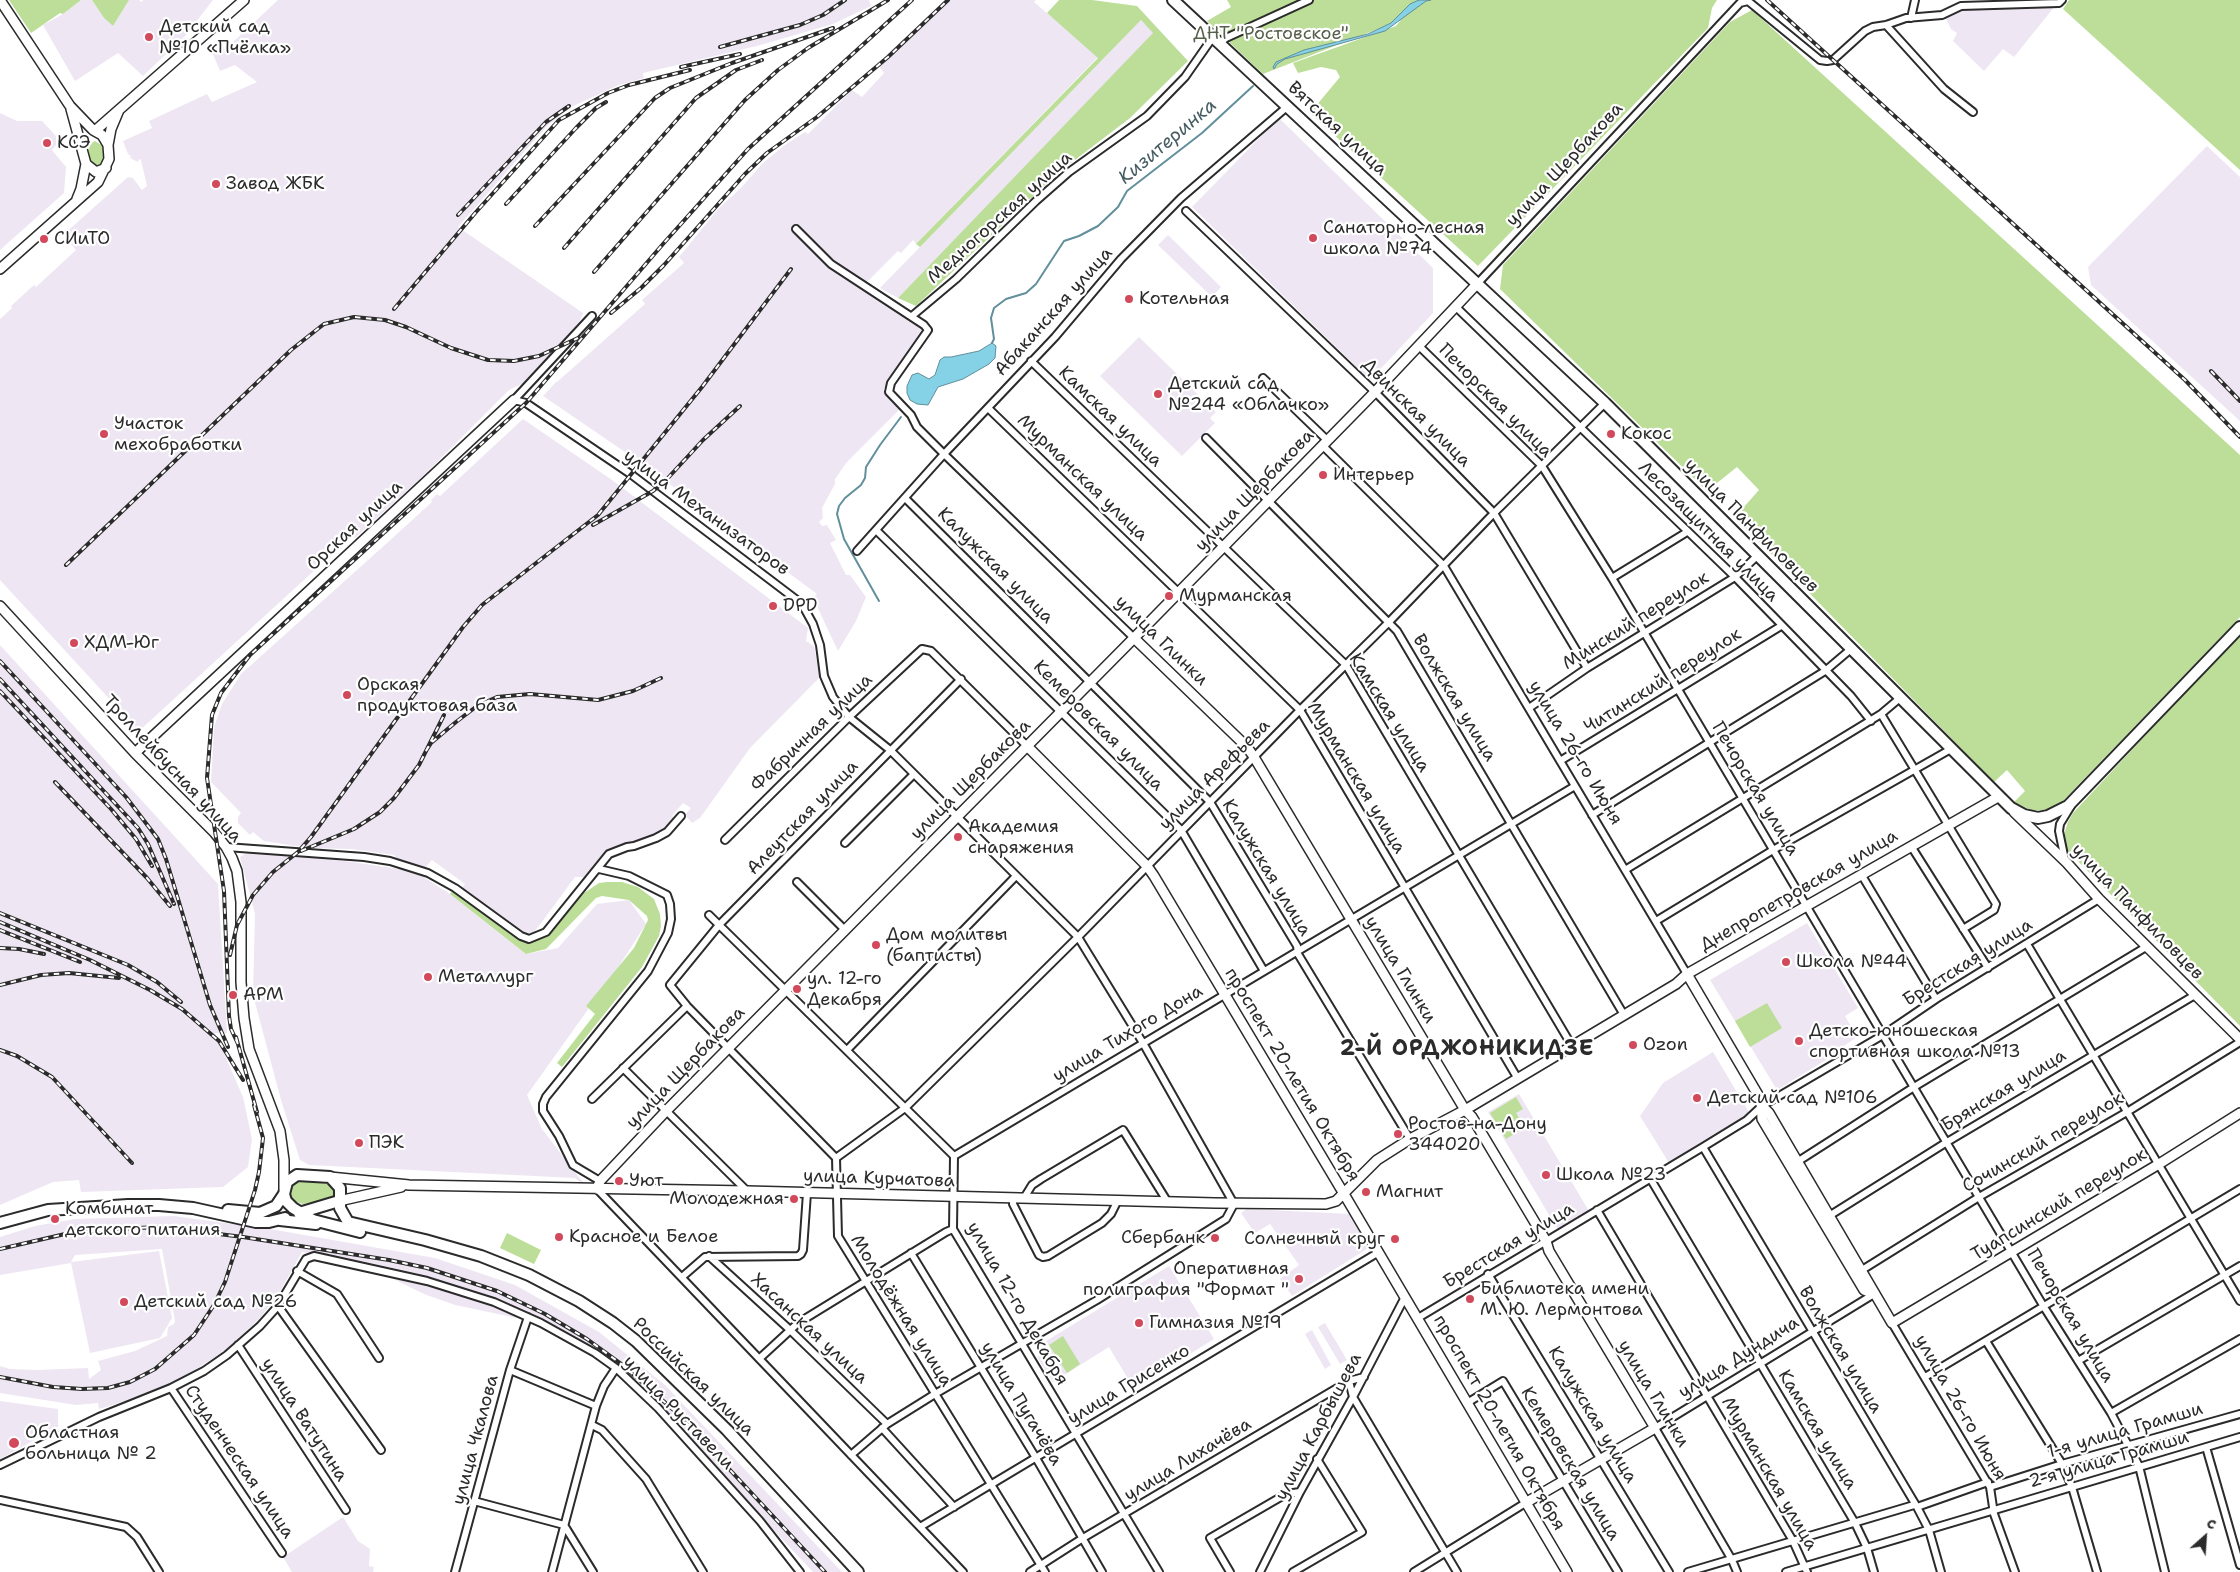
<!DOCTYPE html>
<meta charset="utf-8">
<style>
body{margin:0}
#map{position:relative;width:2240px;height:1572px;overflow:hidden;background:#fff;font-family:"Shantell Sans",sans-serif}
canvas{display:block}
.north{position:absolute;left:2180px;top:1512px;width:50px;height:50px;-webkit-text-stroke:4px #fff;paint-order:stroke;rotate:26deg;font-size:14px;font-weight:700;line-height:20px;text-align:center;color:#2b2b2b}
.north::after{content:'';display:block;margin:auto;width:18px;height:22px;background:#2b2b2b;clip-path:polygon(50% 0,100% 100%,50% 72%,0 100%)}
</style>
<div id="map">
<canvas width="2240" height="1572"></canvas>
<div class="north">С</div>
</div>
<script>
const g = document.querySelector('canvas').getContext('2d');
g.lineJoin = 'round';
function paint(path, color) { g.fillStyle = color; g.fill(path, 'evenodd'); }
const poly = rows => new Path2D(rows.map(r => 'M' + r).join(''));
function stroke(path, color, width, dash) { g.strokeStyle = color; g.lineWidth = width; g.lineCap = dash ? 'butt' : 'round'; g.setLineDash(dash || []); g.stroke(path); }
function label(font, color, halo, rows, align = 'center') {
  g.font = font + ' "Shantell Sans",sans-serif'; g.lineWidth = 4.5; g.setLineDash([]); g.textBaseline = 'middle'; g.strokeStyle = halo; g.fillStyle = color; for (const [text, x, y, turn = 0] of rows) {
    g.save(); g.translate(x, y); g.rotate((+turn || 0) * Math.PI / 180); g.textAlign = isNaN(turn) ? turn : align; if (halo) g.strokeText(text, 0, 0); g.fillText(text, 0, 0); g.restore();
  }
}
const built = poly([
 [81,0,92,0,104,18,113,26,129,0,139,0,142,2,143,0,213,0,185,36,143,76,118,53,75,81,43,25,63,14],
 [278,0,869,0,871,6,833,24,757,46,643,73,644,78,619,85,571,107,547,126,458,227,583,313,579,322,560,344,552,347,550,355,538,370,526,382,509,390,422,477,355,538,352,536,139,731,0,580,0,319,12,308,11,306,34,285,36,287,76,250,63,235,128,177,133,178,142,190,147,186,141,160,139,159,138,162,130,158,131,156,128,154,123,141,152,128,149,121,207,94,212,102,257,82,235,65,220,71,212,52,232,43],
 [945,0,1036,0,1034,2,1098,57,916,244,913,240,901,253,898,251,863,286,926,325,925,336,883,390,902,407,847,462,835,479,835,484,822,508,823,518,819,522,822,526,827,525,836,540,830,543,846,575,850,575,866,597,856,621,838,651,813,598,817,594,644,465,543,396,556,382,557,382,645,304,642,300,684,263,679,257,719,208,740,189,763,163,785,145,805,132,808,134,852,90,862,97,884,73,877,64],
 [2055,6,2014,57,2003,49,1984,71,1953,41,1957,33,1951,29,1945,17,1960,9],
 [1141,20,1154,33,898,298,880,288],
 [0,113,17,121,42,121,56,136,56,145,52,150,66,167,64,193,0,250],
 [1279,118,1433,268,1433,313,1370,380,1192,207],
 [2207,146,2240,177,2240,421,2091,285,2088,267],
 [1168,235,1221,287,1212,297,1158,245],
 [1139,337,1216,412,1210,418,1215,423,1182,456,1100,376],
 [523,419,612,480,808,628,806,641,814,646,820,677,750,748,700,818,692,823,685,815,691,808,683,803,672,816,675,819,659,838,612,853,602,861,599,859,587,877,575,877,533,934,529,936,525,936,462,888,465,884,432,860,424,869,408,865,398,860,394,855,351,849,308,848,264,841,253,832,250,835,238,823,238,817,241,813,211,782,214,727,222,704,241,674,387,543,432,502,431,500,437,494,440,496],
 [0,645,218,884,227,1033,215,1033,243,1097,252,1139,248,1167,223,1187,81,1192,79,1180,53,1182,0,1205],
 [248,852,310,856,414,871,450,894,526,954,558,948,597,904,629,900,646,924,619,966,527,1095,542,1129,588,1189,575,1178,309,1165,300,1160,281,1100,253,995,255,914,240,857],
 [1807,923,1858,1008,1845,1016,1857,1037,1841,1048,1842,1050,1777,1090,1710,980],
 [1713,1052,1750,1114,1669,1163,1640,1116,1663,1083],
 [1519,1094,1589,1211,1558,1230,1488,1112],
 [1247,1209,1351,1214,1370,1247,1292,1296,1280,1279,1299,1265,1270,1224,1255,1233,1241,1213],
 [174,1216,276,1230,435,1258,515,1285,599,1332,665,1385,842,1572,813,1572,650,1399,587,1346,536,1320,522,1319,455,1305,424,1294,359,1262,302,1252,277,1297,258,1320,222,1353,175,1382,133,1399,99,1409,98,1403,76,1405,0,1393,0,1366,10,1369,37,1370,88,1368,89,1379,101,1370,98,1361,135,1351,167,1336,168,1327,174,1324,175,1321,162,1249,75,1255,71,1262,159,1251,172,1318,160,1338,90,1353,71,1263,0,1275,0,1237,35,1226,75,1219],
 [1169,1266,1214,1339,1134,1389,1109,1347,1053,1382,1037,1357,1050,1348,1046,1341],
 [1325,1323,1347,1360,1340,1364,1318,1327],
 [1312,1330,1331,1365,1325,1369,1305,1334],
 [0,1401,58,1409,58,1427,0,1459],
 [343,1517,358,1541,370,1549,369,1566,374,1567,373,1572,292,1572,283,1557]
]);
const green = poly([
 [9,0,81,0,63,14,60,13,31,33],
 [92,0,129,0,113,26,104,18],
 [1059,0,1092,0,1137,6,1188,61,1130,118,1059,172,916,306,898,298,1153,33,1141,20,920,247,916,244,1098,58,1047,13],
 [1227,0,1717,0,1712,8,1708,28,1478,266,1310,113,1340,77,1336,70,1321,67,1298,73,1293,63,1396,26,1401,20,1263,74,1207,21,1231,7],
 [2069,0,2240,0,2240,170,2063,9],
 [1752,10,2240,455,2240,617,2058,806,2045,811,2031,810,2014,802,2025,791,2007,770,1994,782,1735,517,1759,490,1737,467,1707,491,1500,289,1503,265,1730,22],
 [95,141,103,146,105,159,104,163,97,169,89,163,88,150,91,143],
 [2240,634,2240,1026,2068,851,2063,838,2068,822,2073,813],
 [607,882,622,882,638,887,654,899,660,914,661,926,659,936,642,967,562,1067,557,1063,595,1014,586,1006,634,948,648,920,647,916,629,900,602,896,596,898,546,949,526,954,450,894,453,890,518,939,529,943,547,935,584,893,599,883],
 [1767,1003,1782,1028,1750,1047,1735,1021],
 [1516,1097,1523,1109,1516,1113,1525,1127,1506,1139,1490,1113],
 [300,1180,328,1184,334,1189,334,1195,330,1200,303,1204,296,1202,291,1197,290,1190,292,1185],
 [507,1233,541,1250,534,1264,500,1248],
 [1063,1336,1080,1364,1067,1373,1049,1345]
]);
const water = poly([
 [1419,0,1431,0,1426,1,1385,31,1285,59,1277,64,1274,69,1273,67,1276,62,1304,50,1368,34,1391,23,1410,4,1419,0],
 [992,343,996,346,995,358,989,364,963,379,938,387,928,405,917,404,910,400,907,393,907,386,912,375,918,373,929,379,935,375,940,360,944,357,951,357,979,351,992,343]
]);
const stream = poly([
 [992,343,994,339,991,318,994,308,1006,299,1026,293,1036,284,1064,241,1079,236,1098,226,1118,207,1127,191,1202,133,1253,86],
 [879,601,844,539,837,514,839,506,845,498,861,485,865,478,866,467,880,445,901,417]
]);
const street = poly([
 [1911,18,1915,0],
 [1886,25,1944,89,1973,112],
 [1220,43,1226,38,1309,0],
 [1186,211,1375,392,1494,513,1587,668],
 [796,229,831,264,924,325,928,330,926,333,891,383,889,392,911,415,917,427,944,454,1134,638],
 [1477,284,1740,3,1748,1,1820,60,1827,61,1833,60,1865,31,1873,27,1886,25,1906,18,1942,15,1961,6,2059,3,2062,0],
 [1456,307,1735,577,1851,696,1871,721],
 [592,316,514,400,526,403,632,475,802,604,813,624,820,645,824,676,833,697,849,717,890,750,1078,937,1143,1043,1234,1204,1226,1219,1097,1300,935,1394,887,1424,851,1455],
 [912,316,956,279,1036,201,1069,172,1147,116,1185,77,1213,37],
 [1419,346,1542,466,1612,578,2044,1307,2111,1413,2139,1466,2165,1572],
 [1031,361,1346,665,1572,1046],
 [1263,378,1327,440],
 [988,408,1300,710,1518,1079],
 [1206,438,1397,631,1624,1015],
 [1322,445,1444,566,1687,974],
 [905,498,1210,802,1297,946,1298,954,1410,1139],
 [876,530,1181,830,1264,971],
 [857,551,944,454,1055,337,1121,259,1181,198,1288,106],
 [1612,578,1687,532],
 [961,679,719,925,670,985,687,1006,836,1158,838,1236,1045,1572],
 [1529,708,1587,668,1735,577,1757,556],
 [1881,714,1996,904,1994,910,1963,929],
 [1560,761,1781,626],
 [1592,815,1825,671,1851,649],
 [725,840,849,717,922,649,931,651,1027,746],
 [845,843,914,774],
 [1911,846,1988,968],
 [226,847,364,857,390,861,428,873,455,888,521,936,529,939,546,932,609,854,627,847,634,846,656,838,667,832,681,816],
 [2065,860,2059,831,2060,824,2071,806],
 [599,869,629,876,667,895,670,904,671,919,668,933,648,971,546,1097,543,1104,543,1111,559,1136,573,1165,600,1181],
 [1625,870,1881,714,1900,698],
 [1861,874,1936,999],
 [797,882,845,930],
 [709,915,954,1156,953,1229,1159,1572],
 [1656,921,1773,850,1951,749],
 [2027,944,2240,1301],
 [847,1050,1016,876],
 [623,1068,747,1191],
 [592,1099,687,1006],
 [1703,1147,1917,1507,1929,1530,1941,1572],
 [954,1156,1575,786],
 [836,1158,905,1108,1078,937,1300,710,1389,622,1494,513,1605,403],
 [1797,1162,1914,1087,2146,947],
 [1650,1178,1855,1523,1867,1548,1874,1572],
 [597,1189,963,1572],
 [1013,1198,1013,1204,1039,1255,1043,1257,1048,1256,1102,1223,1111,1214,1118,1200],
 [1024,1198,1032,1185,1041,1179,1123,1130,1167,1201],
 [1597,1210,1793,1541,1807,1572],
 [1829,1216,1947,1142,2195,995],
 [911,1253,1036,1458,1102,1572],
 [709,1256,789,1329,887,1424],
 [1862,1270,1979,1197,2127,1112,2240,1042],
 [297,1271,337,1294,379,1358],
 [1488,1274,1669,1572],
 [682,1277,705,1257,798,1256,801,1254,803,1250,807,1193],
 [278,1306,381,1450],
 [1418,1318,1703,1147,1747,1120,1762,1106,1883,1035,1936,999,2099,899],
 [1892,1323,1990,1487,1994,1514,2015,1572],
 [1986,1341,2062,1464,2072,1487,2097,1572],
 [238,1345,346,1510],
 [760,1358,798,1323,946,1232,953,1229],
 [2078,1361,2240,1266],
 [510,1370,596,1406],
 [1925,1377,2240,1189],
 [1349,1381,1353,1397,1457,1572],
 [171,1388,282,1553],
 [1467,1403,1503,1381,1618,1572],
 [2111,1413,2240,1339],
 [592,1425,602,1430,646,1479,703,1572],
 [882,1428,954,1507],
 [2206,1447,2240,1565],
 [0,1465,99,1417,171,1388,204,1371,227,1355,260,1326,278,1306,306,1259,314,1256,427,1281,494,1302,541,1323,595,1353,616,1368,658,1408,760,1521,800,1572],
 [1990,1487,2062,1464,2240,1414],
 [0,1500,126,1527,137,1537,159,1572],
 [474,1501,564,1525,593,1572],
 [1917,1507,1988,1482],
 [920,1527,1379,1252],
 [455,1572,510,1370,528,1317],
 [552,1572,596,1406,604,1386,616,1368],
 [1030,1572,1083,1538,1349,1381,1364,1377],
 [1230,1572,1210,1538,1286,1494,1300,1492],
 [1260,1572,1300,1492,1353,1397,1405,1297],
 [1293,1572,1362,1532,1317,1459],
 [1414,1572,1527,1502],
 [1688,1572,1914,1505],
 [1737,1572,1732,1560,1655,1428,1874,1294],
 [1786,1572,2240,1437]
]);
const secondary = poly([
 [71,109,86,164,96,172,106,168],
 [96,130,244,0],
 [108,145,111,129,119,110],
 [77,199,81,189,86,164],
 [0,269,98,182,109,159,108,145,102,135,93,130,70,106,0,0],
 [0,606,135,753,214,832,226,847,232,858,237,871,241,902,241,982,244,1018,249,1049,280,1131,284,1160,284,1189],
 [1134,638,1247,747,1254,757,1465,1110,1472,1117,1546,1241,1549,1251,1655,1428,1527,1502],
 [1027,746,1147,866,1154,876,1344,1194,1567,1572],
 [135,753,514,400],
 [2014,812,2067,863,2099,899,2240,1039],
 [1687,974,1761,1100,1762,1119,1864,1290,1874,1294],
 [1762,1106,1769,1113,1892,1323,2159,1164,2240,1113],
 [330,1177,409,1185,747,1191,1215,1203,1326,1204,1336,1201,1377,1160,1410,1139,1465,1110,1676,984,1687,974,1998,797],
 [597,1189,600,1181,667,1110,1134,638,1375,392,1477,284],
 [339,1201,401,1187]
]);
const primary = poly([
 [1173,0,1605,403,2011,808,2024,815,2038,818,2048,816,2068,806,2240,627],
 [228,1210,260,1213,276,1206,284,1194],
 [299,1213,339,1201],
 [280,1220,316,1224],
 [0,1223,48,1210,128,1205,159,1205,193,1208,256,1222,269,1222,285,1218],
 [360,1232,313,1220,293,1208,286,1201,284,1194,287,1182,297,1175,330,1177,340,1188,340,1208,348,1222,425,1240,481,1256,529,1275,579,1301,613,1323,636,1341,727,1430,858,1572]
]);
const rail = poly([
 [1767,0,2185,380,2240,437],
 [720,47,800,25,823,15,845,0],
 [681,67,740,54],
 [506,204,576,128,596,108,606,102],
 [458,215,546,122,569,106],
 [535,226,655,98,670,88,732,63,833,28],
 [564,248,696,98,736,70,762,60],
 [594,272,745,100,778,70,808,48,888,0],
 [394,309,476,212,559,120,608,93,629,85,690,70],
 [611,313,641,288,664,265,745,174,767,153,817,117,888,57,948,0],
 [2211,371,2240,401],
 [593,525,653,491,667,479,703,440,740,406],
 [66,565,291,350,324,324,354,317,385,320,406,327,451,348,488,360,514,361,539,356,578,338],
 [0,661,126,797,158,839,166,859,210,1005,228,1047],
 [0,679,138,828,148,844,174,904],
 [0,691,111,809,136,839,152,866],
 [426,751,431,743,456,722,477,706,497,697,530,694,598,700,633,691,661,678],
 [55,782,147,878,170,906],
 [301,851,354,829,380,812,394,798,419,765,444,715],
 [0,913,128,965,157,982,181,1002],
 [0,922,90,960,150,990,182,1009,219,1041,243,1080],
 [0,930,80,962],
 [0,948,19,949,44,954],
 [230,955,237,925,253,895,273,872,298,852,311,837,463,627,482,605,598,515,702,387,791,269],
 [0,985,41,975,69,973,119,978],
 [236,1037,257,1112],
 [238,1044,231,1029,229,1016,224,891,207,778,212,715,221,693,250,655,526,403,663,244,748,149,912,0],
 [0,1050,17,1056,52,1077,132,1163],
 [0,1249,65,1234,112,1229,162,1227,243,1237,389,1260,427,1268,497,1291,545,1314,587,1339,620,1363,677,1413,825,1572],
 [0,1377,53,1387,82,1389,108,1388,130,1382,155,1369,194,1335,214,1305,225,1282,255,1190,259,1172,263,1138,254,1105]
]);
const markers = [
 [149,37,5,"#d1495b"],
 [47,143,5,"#d1495b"],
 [216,184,5,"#d1495b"],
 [1313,238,5,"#d1495b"],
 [44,239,5,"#d1495b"],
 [1129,299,5,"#d1495b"],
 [1158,394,5,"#d1495b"],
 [104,434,5,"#d1495b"],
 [1611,434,5,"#d1495b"],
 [1323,475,5,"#d1495b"],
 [1169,596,5,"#d1495b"],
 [773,606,5,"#d1495b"],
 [74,643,5,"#d1495b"],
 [347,695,5,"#d1495b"],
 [958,837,5,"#d1495b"],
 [876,945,5,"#d1495b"],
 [1786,962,5,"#d1495b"],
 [428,977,5,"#d1495b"],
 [797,989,5,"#d1495b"],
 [233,995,5,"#d1495b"],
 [1799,1041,5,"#d1495b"],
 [1633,1045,5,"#d1495b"],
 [1697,1098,5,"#d1495b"],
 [1398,1134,5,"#d1495b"],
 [359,1143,5,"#d1495b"],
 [1546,1175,5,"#d1495b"],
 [619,1181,5,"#d1495b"],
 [1366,1192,5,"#d1495b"],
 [794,1199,5,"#d1495b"],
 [55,1219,5,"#d1495b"],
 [559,1237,5,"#d1495b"],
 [1215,1238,5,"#d1495b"],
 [1395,1239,5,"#d1495b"],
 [1299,1279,5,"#d1495b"],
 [1470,1299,5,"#d1495b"],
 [124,1302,5,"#d1495b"],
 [1139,1323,5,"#d1495b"],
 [14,1443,6,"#d1495b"]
];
const poiNames = [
 ["Детский сад",159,27],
 ["№10 «Пчёлка»",159,48],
 ["КСЭ",57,143],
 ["Завод ЖБК",226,184],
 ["Санаторно-лесная",1323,228],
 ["школа №74",1323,249],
 ["СИиТО",54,239],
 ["Котельная",1139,299],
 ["Детский сад",1168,384],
 ["№244 «Облачко»",1168,405],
 ["Участок",114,424],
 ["мехобработки",114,445],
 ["Кокос",1621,434],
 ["Интерьер",1333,475],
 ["Мурманская",1179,596],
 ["DPD",783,606],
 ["ХДМ-Юг",84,643],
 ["Орская",357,685],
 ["продуктовая база",357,706],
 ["Академия",968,827],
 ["снаряжения",968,848],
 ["Дом молитвы",886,935],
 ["(баптисты)",886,956],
 ["Школа №44",1796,962],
 ["Металлург",438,977],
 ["ул. 12-го",807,979],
 ["Декабря",807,1000],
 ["АРМ",243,995],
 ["Детско-юношеская",1809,1031],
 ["спортивная школа №13",1809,1052],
 ["Ozon",1643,1045],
 ["Детский сад №106",1707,1098],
 ["Ростов-на-Дону",1408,1124],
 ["344020",1408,1145],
 ["ПЭК",369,1143],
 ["Школа №23",1556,1175],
 ["Уют",629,1181],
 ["Магнит",1376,1192],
 ["Молодежная",784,1199,"right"],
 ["Комбинат",65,1209],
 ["детского питания",65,1230],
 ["Красное и Белое",569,1237],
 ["Сбербанк",1205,1238,"right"],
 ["Солнечный круг",1385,1239,"right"],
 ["Оперативная",1289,1269,"right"],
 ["полиграфия \"Формат \"",1289,1290,"right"],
 ["Библиотека имени",1480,1289],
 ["М. Ю. Лермонтова",1480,1310],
 ["Детский сад №26",134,1302],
 ["Гимназия №19",1149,1323],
 ["Областная",25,1433],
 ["больница № 2",25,1454]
];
const parkNames = [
 ["ДНТ \"Ростовское\"",1271,34]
];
const streetNames = [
 ["Вятская улица",1337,129,43],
 ["улица Щербакова",1565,165,-47],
 ["Медногорская улица",1000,218,-42],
 ["Абаканская улица",1054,312,-48],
 ["Печорская улица",1495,401,45],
 ["Двинская улица",1416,413,45],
 ["Камская улица",1110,417,44],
 ["Мурманская улица",1082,478,44],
 ["улица Щербакова",1255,491,-46],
 ["улица Механизаторов",706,513,36],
 ["Орская улица",355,526,-43],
 ["улица Панфиловцев",1751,526,45],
 ["Лесозащитная улица",1708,532,45],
 ["Калужская улица",995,566,45],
 ["Минский переулок",1636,621,-32],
 ["улица Глинки",1161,641,44],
 ["Читинский переулок",1663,681,-32],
 ["Волжская улица",1454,698,59],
 ["Камская улица",1389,713,58],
 ["Кемеровская улица",1098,726,45],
 ["Фабричная улица",812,733,-44],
 ["улица 26-го Июня",1575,753,59],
 ["Троллейбусная улица",172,769,47],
 ["улица Арефьева",1215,775,-45],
 ["Мурманская улица",1356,778,59],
 ["улица Щербакова",971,780,-45],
 ["Печорская улица",1755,789,59],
 ["Алеутская улица",803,818,-46],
 ["Калужская улица",1266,868,59],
 ["Днепропетровская улица",1799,891,-30],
 ["улица Панфиловцев",2137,912,46],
 ["Брестская улица",1968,963,-32],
 ["улица Глинки",1400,970,59],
 ["улица Тихого Дона",1128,1034,-31],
 ["улица Щербакова",686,1068,-46],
 ["проспект 20-летия Октября",1292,1075,59],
 ["Брянская улица",2004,1091,-31],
 ["Сочинский переулок",2043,1143,-30],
 ["улица Курчатова",879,1179,2],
 ["Туапсинский переулок",2059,1205,-31],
 ["Брестская улица",1509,1246,-31],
 ["улица 12-го Декабря",1017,1304,60],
 ["Молодёжная улица",901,1311,58],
 ["Печорская улица",2070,1316,59],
 ["Хасанская улица",809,1329,43],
 ["Волжская улица",1840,1350,59],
 ["улица Дундича",1739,1358,-32],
 ["Российская улица",693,1377,44],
 ["улица Грисенко",1129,1385,-31],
 ["улица Глинки",1653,1394,59],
 ["улица Пугачёва",1021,1404,59],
 ["улица 26-го Июня",1960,1408,60],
 ["улица Руставели",678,1413,46],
 ["Калужская улица",1592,1415,59],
 ["улица Ватутина",304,1420,57],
 ["проспект 20-летия Октября",1499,1423,60],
 ["улица Карбышева",1319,1427,-62],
 ["Камская улица",1817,1430,59],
 ["1-я улица Грамши",2125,1431,-16],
 ["улица Чкалова",476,1440,-75],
 ["улица Лихачёва",1188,1460,-31],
 ["2-я улица Грамши",2109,1460,-16],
 ["Студенческая улица",239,1462,56],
 ["Кемеровская улица",1570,1464,59],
 ["Мурманская улица",1769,1474,60]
];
const waterNames = [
 ["Кизитеринка",1168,142,-40]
];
const districtNames = [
 ["2-Й ОРДЖОНИКИДЗЕ",1467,1049]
];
paint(built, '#efe6f3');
paint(green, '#bcde98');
paint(water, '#85d1e5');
stroke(water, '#618f9b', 1);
stroke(stream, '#618f9b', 2);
stroke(street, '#2b2b2b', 10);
stroke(secondary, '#2b2b2b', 12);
stroke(primary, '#2b2b2b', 14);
stroke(street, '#fff', 6);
stroke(secondary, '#fff', 9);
stroke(primary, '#fff', 10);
stroke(rail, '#2b2b2b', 4);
stroke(rail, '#fff', 2, [5.5]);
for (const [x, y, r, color] of markers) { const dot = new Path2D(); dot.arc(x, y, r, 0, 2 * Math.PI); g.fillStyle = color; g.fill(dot); stroke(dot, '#fff', 2); }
label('18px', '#2b2b2b', '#fff', poiNames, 'left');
label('18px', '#56614c', '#fff', parkNames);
label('18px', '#2b2b2b', '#fff', streetNames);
label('italic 19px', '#465d63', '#fff', waterNames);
g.letterSpacing = '1px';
label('bold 22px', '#2b2b2b', '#fff', districtNames);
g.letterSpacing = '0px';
</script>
